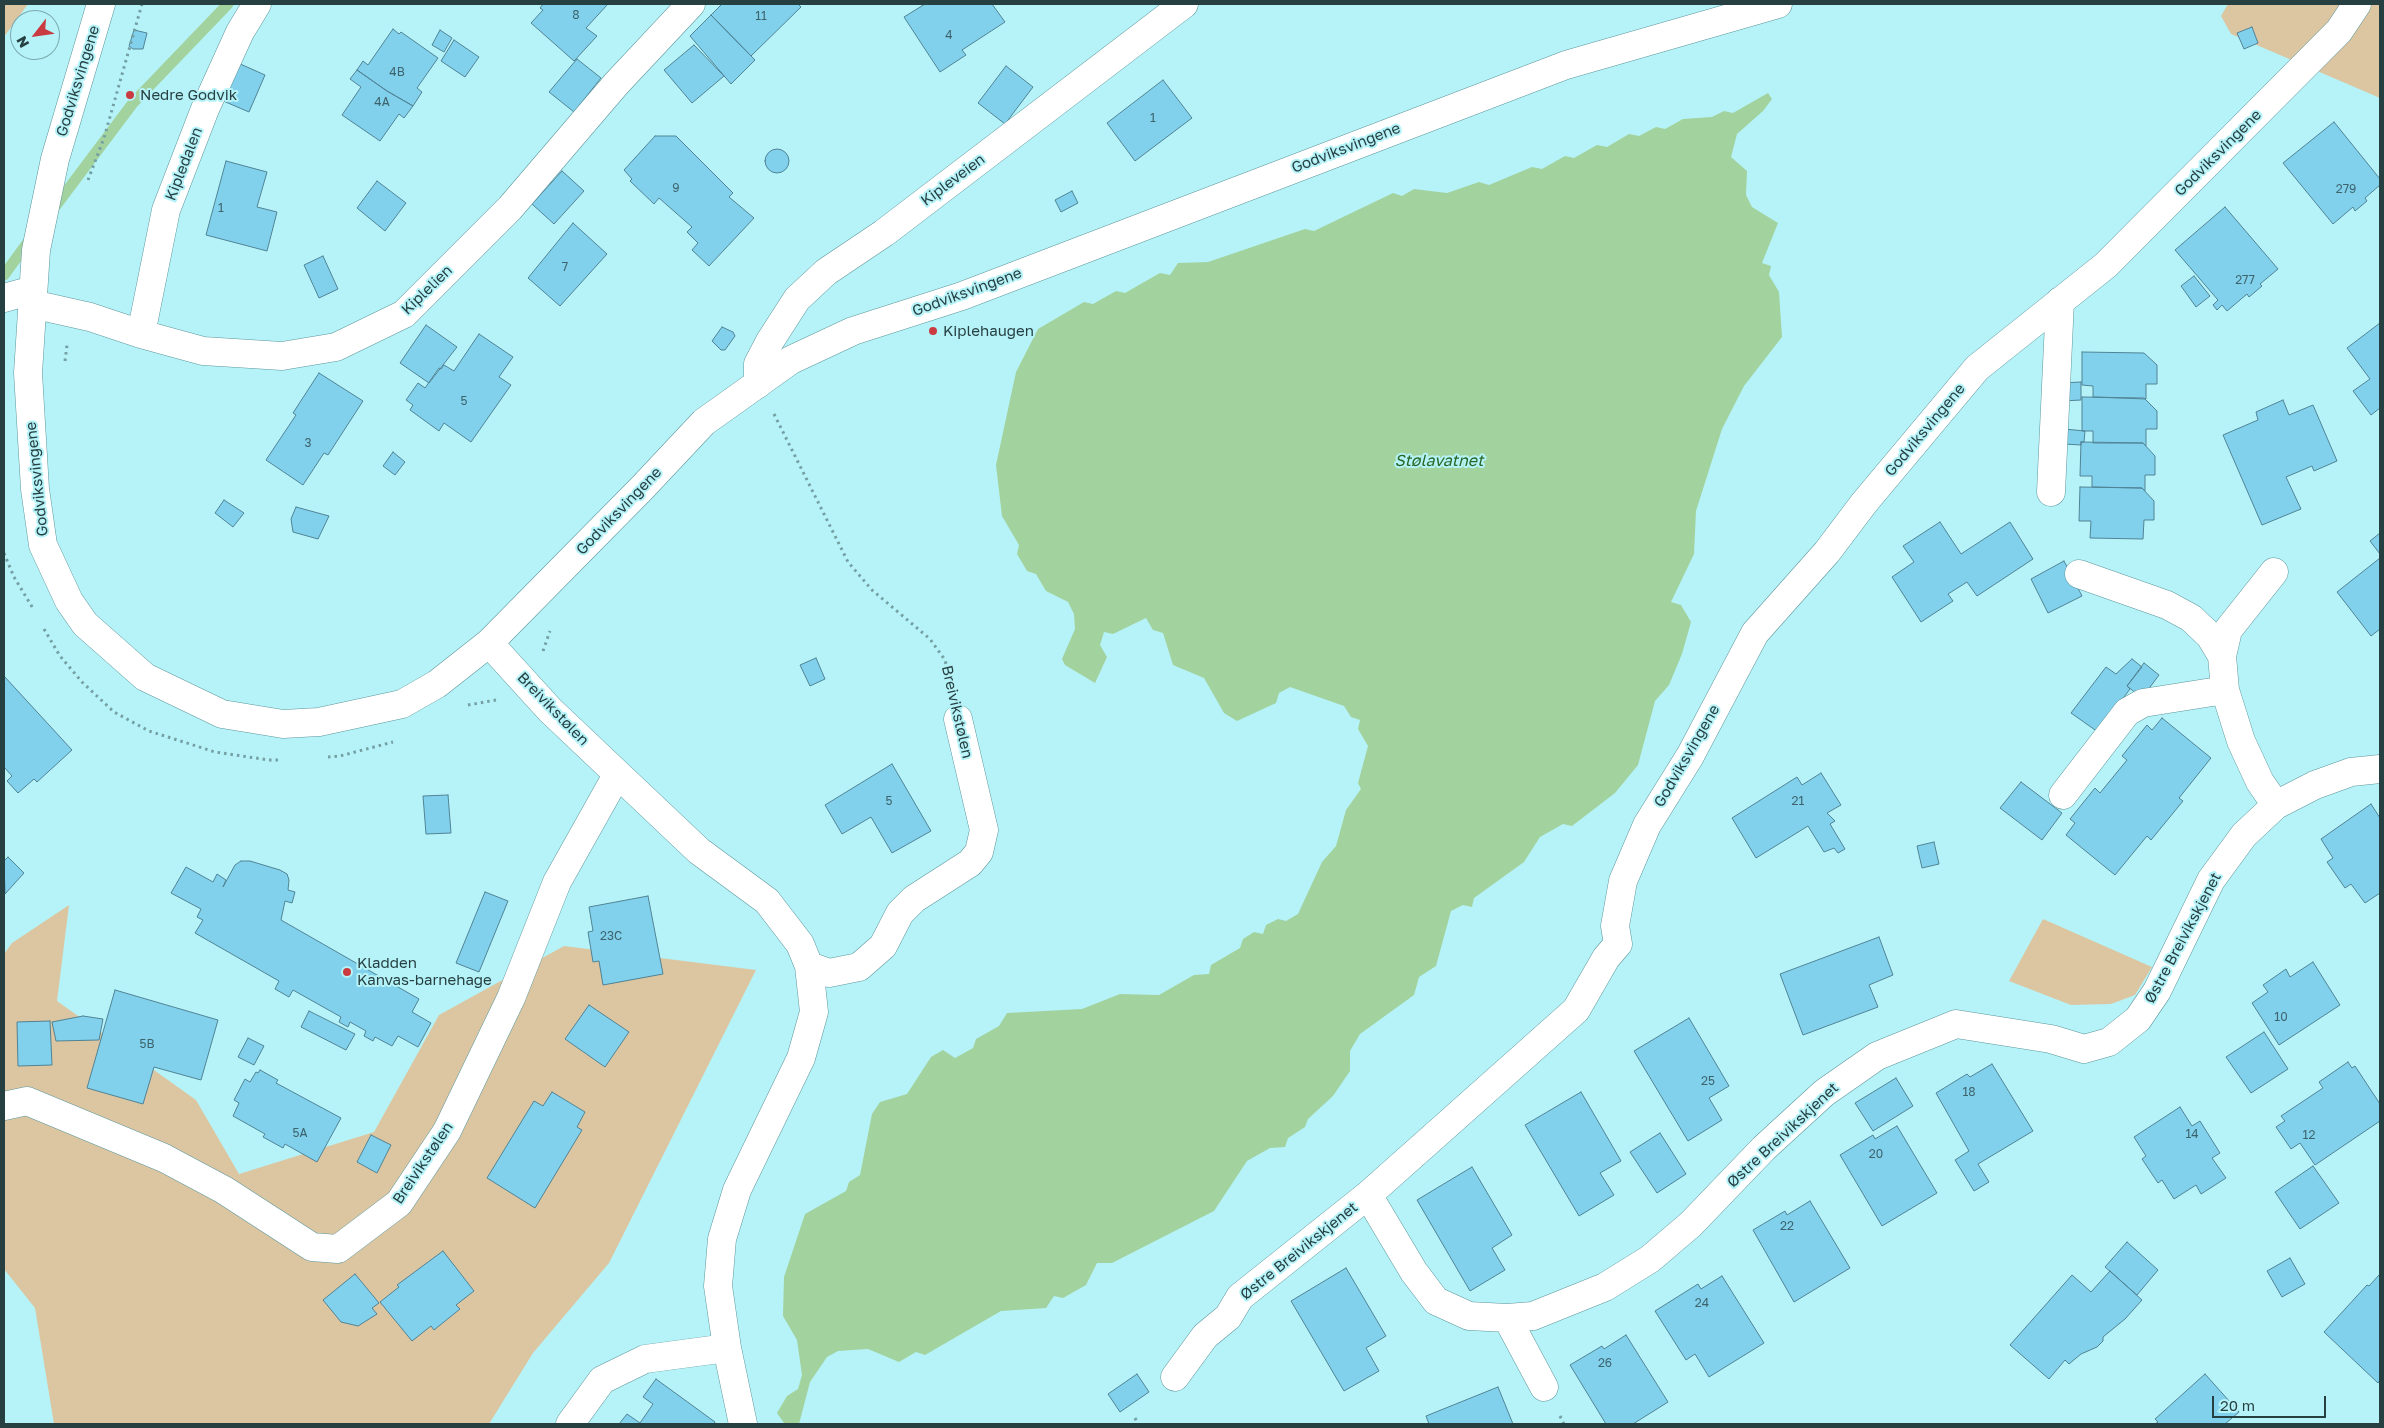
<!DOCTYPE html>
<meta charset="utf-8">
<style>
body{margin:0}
#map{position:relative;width:2384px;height:1428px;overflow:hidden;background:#b6f3f8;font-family:"Golos Text",sans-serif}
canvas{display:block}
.frame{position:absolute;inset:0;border:5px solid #263f41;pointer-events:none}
.north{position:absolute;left:10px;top:10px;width:50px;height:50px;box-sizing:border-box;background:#b6f3f8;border:1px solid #7cabaf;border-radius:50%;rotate:240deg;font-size:14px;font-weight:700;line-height:20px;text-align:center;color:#263f41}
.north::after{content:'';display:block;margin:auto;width:18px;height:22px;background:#ca3b41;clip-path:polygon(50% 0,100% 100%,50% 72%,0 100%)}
.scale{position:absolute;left:2212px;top:1396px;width:114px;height:22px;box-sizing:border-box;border:2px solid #263f41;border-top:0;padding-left:6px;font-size:15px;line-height:18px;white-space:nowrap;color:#263f41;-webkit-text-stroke:4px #b6f3f8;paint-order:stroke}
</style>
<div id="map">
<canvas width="2384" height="1428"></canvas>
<div class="frame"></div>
<div class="north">N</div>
<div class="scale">20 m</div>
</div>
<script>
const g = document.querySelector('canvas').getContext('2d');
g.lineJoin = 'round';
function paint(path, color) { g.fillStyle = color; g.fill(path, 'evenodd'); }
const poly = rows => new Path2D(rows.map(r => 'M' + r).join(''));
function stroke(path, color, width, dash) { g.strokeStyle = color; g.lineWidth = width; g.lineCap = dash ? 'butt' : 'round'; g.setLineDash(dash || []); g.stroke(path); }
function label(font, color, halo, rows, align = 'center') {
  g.font = font + ' "Golos Text",sans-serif'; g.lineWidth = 4; g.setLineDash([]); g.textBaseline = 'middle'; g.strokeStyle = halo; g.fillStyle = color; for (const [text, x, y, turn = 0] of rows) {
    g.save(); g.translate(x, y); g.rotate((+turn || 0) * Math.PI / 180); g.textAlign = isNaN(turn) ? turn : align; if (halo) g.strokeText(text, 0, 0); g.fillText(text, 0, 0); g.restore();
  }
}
const green = poly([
 [4,4,28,4,4,37],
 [2228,4,2380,4,2380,98,2231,34,2221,16],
 [69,905,57,1001,196,1100,239,1174,374,1132,439,1015,564,946,756,970,609,1263,533,1353,489,1424,54,1424,35,1308,4,1269,4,954,12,943],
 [2043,919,2152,967,2135,995,2111,1004,2071,1005,2009,981]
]);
const water = poly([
 [1768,93,1772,99,1763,111,1737,134,1731,157,1747,171,1746,195,1752,207,1778,223,1762,263,1771,266,1769,275,1779,292,1782,337,1744,386,1722,429,1696,511,1694,554,1671,602,1681,605,1691,622,1682,654,1669,685,1655,701,1638,765,1615,793,1572,826,1563,824,1540,837,1524,862,1474,898,1472,907,1463,905,1451,911,1436,966,1419,977,1414,995,1360,1034,1350,1051,1350,1071,1333,1096,1308,1119,1305,1127,1288,1138,1285,1147,1270,1148,1247,1161,1214,1211,1112,1263,1097,1263,1086,1285,1063,1298,1054,1296,1046,1308,1001,1311,925,1355,916,1352,899,1362,868,1349,838,1351,827,1357,810,1382,799,1424,784,1423,777,1413,787,1396,798,1389,802,1375,797,1340,783,1316,784,1277,805,1214,846,1191,849,1182,860,1175,872,1114,880,1102,907,1094,931,1057,943,1050,955,1058,973,1048,976,1039,999,1026,1007,1013,1082,1009,1120,994,1159,995,1194,975,1209,974,1211,965,1240,948,1243,939,1254,932,1263,934,1266,925,1278,919,1286,921,1298,914,1322,862,1336,846,1346,810,1361,789,1358,783,1368,746,1358,729,1360,720,1351,717,1344,706,1290,687,1279,693,1276,703,1237,721,1224,713,1204,678,1173,665,1163,633,1153,630,1146,618,1113,634,1104,632,1100,645,1107,657,1095,683,1065,665,1062,659,1075,629,1074,614,1068,602,1046,591,1036,574,1027,571,1017,554,1019,545,1002,516,996,465,1016,372,1038,329,1084,302,1093,304,1116,291,1125,293,1160,273,1170,275,1178,263,1208,262,1305,229,1314,231,1393,193,1402,196,1414,189,1447,193,1479,182,1489,185,1532,167,1542,169,1565,156,1574,158,1597,145,1607,147,1629,134,1639,136,1656,127,1665,129,1683,119,1712,117,1724,111,1733,113]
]);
const stream = poly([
 [51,212,133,103,228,4],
 [4,275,31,238]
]);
const building = poly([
 [543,4,608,4,586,28,597,36,574,61,531,23,543,10,540,8,543,4],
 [722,4,798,4,801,7,751,56,711,15,722,4],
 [925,4,992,4,1005,22,962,50,966,55,940,72,904,17,925,4],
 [711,15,755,60,731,84,690,36,711,15],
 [2252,27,2258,43,2244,49,2237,33,2252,27],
 [393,29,399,34,401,32,438,58,417,88,422,92,413,106,387,91,357,70,363,61,368,65,393,29],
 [134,30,147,33,143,49,133,49,129,46,134,30],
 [440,30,452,38,444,52,432,45,440,30],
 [454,40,479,57,465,77,441,61,454,40],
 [694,45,724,76,692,103,664,70,694,45],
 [577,59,601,78,574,112,549,92,577,59],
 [238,63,265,75,249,112,221,100,238,63],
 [1006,66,1033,87,1005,124,978,103,1006,66],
 [357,70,387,91,413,106,404,118,399,114,380,141,342,115,361,87,350,79,357,70],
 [1163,80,1192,118,1135,161,1107,123,1163,80],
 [2334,122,2380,179,2380,185,2365,198,2367,201,2355,211,2353,207,2333,224,2283,163,2334,122],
 [655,136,676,136,733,193,729,197,754,218,709,266,692,250,698,243,687,232,692,227,659,198,654,204,630,181,632,179,624,170,655,136],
 '765 161a12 12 0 1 1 24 0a12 12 0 1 1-24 0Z',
 [226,161,267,172,257,207,277,212,267,251,206,235,226,161],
 [562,171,584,191,554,224,532,204,562,171],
 [377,181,406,203,385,231,357,208,377,181],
 [1072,191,1078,203,1061,212,1055,200,1072,191],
 [2225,207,2278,269,2260,284,2262,286,2249,297,2247,294,2227,311,2222,305,2217,310,2213,305,2218,300,2175,250,2225,207],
 [573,223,607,254,560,306,528,278,573,223],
 [323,256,338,289,319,298,304,265,323,256],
 [2194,276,2210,296,2196,307,2181,286,2194,276],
 [2380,323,2380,408,2371,415,2353,391,2370,379,2347,348,2380,323],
 [426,325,457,347,429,383,400,363,426,325],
 [722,327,733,332,735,336,725,350,721,350,712,341,722,327],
 [479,334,513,357,499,377,511,385,471,442,444,423,439,431,410,410,413,405,406,400,418,383,425,388,439,368,441,369,444,365,454,371,479,334],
 [2082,352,2144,353,2157,365,2157,384,2146,384,2146,399,2093,397,2093,386,2082,385,2082,352],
 [319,373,363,401,328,455,324,453,303,485,266,460,296,415,293,413,319,373],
 [2081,382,2081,400,2062,401,2062,383,2081,382],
 [2082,397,2144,398,2157,411,2157,429,2146,429,2146,446,2143,443,2093,443,2093,431,2082,431,2082,397],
 [2283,400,2289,415,2313,405,2337,461,2314,471,2312,466,2286,477,2301,509,2262,525,2223,435,2258,420,2256,412,2283,400],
 [2064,429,2085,431,2084,442,2081,442,2081,445,2064,444,2064,429],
 [2081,442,2143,443,2155,456,2155,475,2145,475,2145,491,2142,488,2092,487,2092,476,2080,476,2081,442],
 [393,452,405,462,395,475,383,466,393,452],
 [2080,487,2142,488,2154,501,2154,520,2144,520,2143,539,2090,538,2091,521,2079,521,2080,487],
 [224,500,244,513,233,527,215,513,224,500],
 [296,507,329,516,318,539,293,532,291,519,296,507],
 [1940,522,1961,554,2010,522,2033,559,1977,596,1967,582,1948,594,1953,601,1921,622,1892,577,1914,562,1903,546,1940,522],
 [2380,533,2380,554,2370,541,2380,533],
 [2380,558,2380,629,2371,636,2337,592,2380,558],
 [2064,561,2082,596,2048,613,2031,579,2064,561],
 [816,658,825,679,810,686,800,665,816,658],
 [2132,659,2142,667,2127,686,2130,689,2098,732,2071,713,2106,667,2116,674,2132,659],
 [2144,663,2159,675,2142,698,2127,686,2144,663],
 [4,676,72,750,37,782,34,779,18,793,7,781,12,776,4,767,4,676],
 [2162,718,2211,758,2179,798,2183,801,2151,840,2147,836,2115,875,2066,835,2075,823,2070,819,2095,788,2100,793,2127,760,2122,756,2147,725,2152,730,2162,718],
 [892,764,931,831,892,853,871,817,842,834,825,805,892,764],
 [1821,773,1841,805,1827,813,1835,821,1830,824,1845,849,1838,853,1834,848,1824,852,1808,826,1756,858,1732,818,1797,777,1802,785,1821,773],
 [2021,782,2062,813,2042,840,2000,808,2021,782],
 [448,795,451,833,426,834,423,796,448,795],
 [2371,804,2380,818,2380,893,2365,903,2351,884,2345,888,2327,862,2333,858,2321,839,2371,804],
 [1934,842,1939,864,1922,868,1917,846,1934,842],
 [8,857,24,873,5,894,4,861,8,857],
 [241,861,250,861,280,870,287,874,289,880,288,890,295,892,292,903,285,901,281,920,419,999,412,1012,431,1023,418,1047,398,1036,392,1046,375,1037,373,1041,364,1036,366,1031,350,1022,348,1027,339,1022,341,1017,293,990,289,997,275,989,279,981,195,933,203,920,197,917,201,909,171,893,186,867,213,882,217,874,226,880,223,887,235,865,241,861],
 [485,892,508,901,479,972,456,963,485,892],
 [648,896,663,974,603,985,599,961,593,962,588,932,593,931,589,907,648,896],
 [1879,937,1893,975,1869,985,1878,1007,1803,1035,1780,974,1879,937],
 [2313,962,2340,1005,2279,1045,2252,1003,2268,992,2263,985,2286,969,2290,977,2313,962],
 [115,990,218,1020,201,1080,154,1067,143,1104,87,1088,115,990],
 [589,1005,629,1032,605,1067,565,1039,589,1005],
 [309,1011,355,1034,346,1050,301,1027,309,1011],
 [83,1016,103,1019,99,1040,56,1041,52,1022,83,1016],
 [1689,1018,1729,1086,1709,1098,1722,1120,1688,1141,1634,1051,1689,1018],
 [50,1021,52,1065,18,1066,17,1022,50,1021],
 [2264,1032,2288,1069,2251,1093,2226,1057,2264,1032],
 [248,1038,264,1046,254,1065,238,1057,248,1038],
 [2348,1062,2352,1068,2355,1066,2380,1104,2380,1121,2315,1165,2300,1143,2291,1149,2276,1127,2285,1121,2281,1116,2323,1088,2319,1082,2348,1062],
 [1992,1064,2033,1131,1978,1164,1989,1182,1974,1191,1955,1160,1969,1151,1936,1093,1967,1074,1970,1077,1992,1064],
 [260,1070,278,1080,276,1083,341,1118,317,1162,285,1144,283,1148,263,1137,265,1134,233,1116,239,1103,234,1100,245,1079,250,1082,256,1072,258,1073,260,1070],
 [1896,1078,1913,1106,1873,1131,1855,1103,1896,1078],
 [552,1092,585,1112,577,1127,582,1130,535,1208,487,1178,534,1101,543,1106,552,1092],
 [1581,1092,1621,1161,1600,1173,1614,1195,1579,1216,1525,1125,1581,1092],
 [2180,1107,2192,1126,2200,1121,2220,1153,2212,1158,2226,1178,2201,1194,2196,1185,2174,1199,2162,1180,2158,1183,2142,1159,2146,1156,2134,1137,2180,1107],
 [1897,1126,1937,1193,1882,1226,1840,1155,1873,1135,1875,1139,1897,1126],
 [1660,1133,1686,1174,1657,1193,1630,1152,1660,1133],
 [371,1135,391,1145,377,1173,357,1162,371,1135],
 [2313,1166,2339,1203,2300,1229,2275,1192,2313,1166],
 [1472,1167,1512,1235,1492,1248,1505,1270,1470,1291,1417,1200,1472,1167],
 [1810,1201,1850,1268,1794,1302,1753,1230,1785,1211,1787,1215,1810,1201],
 [2127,1242,2158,1270,2137,1295,2105,1267,2127,1242],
 [443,1251,474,1291,456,1305,460,1309,434,1330,431,1326,412,1341,380,1302,399,1287,397,1285,443,1251],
 [2290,1258,2305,1284,2282,1297,2267,1271,2290,1258],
 [1346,1268,1386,1336,1366,1348,1379,1371,1344,1391,1291,1301,1346,1268],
 [2110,1271,2142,1300,2125,1319,2103,1337,2103,1341,2097,1347,2081,1354,2069,1364,2065,1360,2049,1379,2010,1345,2072,1275,2091,1292,2110,1271],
 [355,1274,379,1303,372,1308,377,1314,358,1326,341,1322,323,1300,355,1274],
 [2380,1274,2380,1380,2378,1383,2324,1332,2367,1285,2369,1286,2380,1274],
 [1722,1276,1764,1343,1709,1377,1695,1354,1686,1360,1655,1311,1698,1284,1701,1289,1722,1276],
 [1626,1335,1668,1402,1633,1424,1606,1424,1570,1365,1602,1346,1604,1349,1626,1335],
 [1137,1374,1149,1392,1120,1412,1108,1394,1137,1374],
 [2205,1374,2239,1412,2225,1424,2155,1424,2158,1422,2155,1419,2205,1374],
 [656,1379,715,1422,714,1424,619,1424,627,1414,640,1423,653,1404,643,1397,656,1379],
 [1498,1387,1513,1424,1429,1424,1426,1416,1498,1387]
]);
const path = poly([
 [88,180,104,138,142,4],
 [65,361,67,345],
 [774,414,848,562,872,590,930,639,945,660,951,686],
 [4,553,14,577,34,610],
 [44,629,60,656,82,682,114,712,149,731,215,752,269,760,280,760],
 [543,651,550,631],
 [468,705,496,700],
 [328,757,340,756,393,742],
 [1560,1416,1564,1424],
 [1135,1418,1138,1424]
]);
const minor = poly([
 [4,298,33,290],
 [32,304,90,317,141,334,203,351,282,356,336,347,404,314,510,208,616,84,691,4],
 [141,334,166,210,205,109,240,32,257,4],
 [758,384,758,364,770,341,797,299,826,272,884,233,1184,4],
 [2051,492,2060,301],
 [2274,572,2228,630,2222,656,2225,690,2241,741,2260,782,2276,805],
 [2079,574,2167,605,2191,618,2210,636,2222,656],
 [489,643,550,710,699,851,767,901,800,944,809,966,814,1012,801,1058,737,1190,722,1239,718,1286,727,1348,743,1424],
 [2063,795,2127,712,2143,703,2225,690],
 [809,966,829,973,859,967,883,946,900,913,914,899,970,863,979,852,984,830,958,719],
 [4,1106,27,1101,164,1158,224,1190,312,1247,338,1249,399,1203,447,1131,511,998,557,882,617,775],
 [1368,1195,1414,1272,1436,1301,1469,1316,1507,1318,1533,1316,1605,1287,1650,1259,1691,1224,1764,1148,1824,1093,1877,1056,1956,1024,2051,1039,2084,1049,2109,1042,2138,1019,2157,991,2211,880,2244,835,2276,805,2315,785,2351,772,2380,769],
 [1507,1318,1544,1387],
 [1175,1377,1205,1336,1228,1317,1240,1297,1368,1195,1576,1010,1606,958,1618,944,1615,926,1623,881,1647,825,1690,756,1755,633,1827,552,1864,503,1977,368,2106,265,2339,31,2357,4],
 [570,1424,602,1380,645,1359,727,1348]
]);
const major = poly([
 [101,4,55,159,36,250,28,373,35,489,43,545,69,601,85,624,145,677,222,714,283,724,319,722,402,704,437,684,489,643,642,488,704,422,791,360,853,331,962,296,1566,65,1778,4]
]);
const markers = [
 [130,95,5,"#ca3b41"],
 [933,331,5,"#ca3b41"],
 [347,972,5,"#ca3b41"]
];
const numberNames = [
 ["8",576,15],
 ["11",761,16],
 ["4",949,35],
 ["4B",397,72],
 ["4A",382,102],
 ["1",1153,118],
 ["9",676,188],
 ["279",2346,189],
 ["1",221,208],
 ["7",565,267],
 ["277",2245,280],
 ["5",464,401],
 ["3",308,443],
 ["5",889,801],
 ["21",1798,801],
 ["23C",611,936],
 ["10",2281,1017],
 ["5B",147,1044],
 ["25",1708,1081],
 ["18",1969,1092],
 ["5A",300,1133],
 ["14",2192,1134],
 ["12",2309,1135],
 ["20",1876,1154],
 ["22",1787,1226],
 ["24",1702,1303],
 ["26",1605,1363]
];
const streetNames = [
 ["Godviksvingene",78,81,-73],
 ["Godviksvingene",1346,148,-21],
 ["Godviksvingene",2218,153,-45],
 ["Kipledalen",184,164,-69],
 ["Kipleveien",953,180,-37],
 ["Kiplelien",427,290,-44],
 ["Godviksvingene",967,292,-20],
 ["Godviksvingene",1925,430,-50],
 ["Godviksvingene",37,479,-96],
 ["Godviksvingene",619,511,-46],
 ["Breivikstølen",553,709,46],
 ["Breivikstølen",957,712,77],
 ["Godviksvingene",1687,756,-60],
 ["Østre Breivikskjenet",2183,938,-62],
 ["Østre Breivikskjenet",1783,1135,-43],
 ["Breivikstølen",423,1163,-56],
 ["Østre Breivikskjenet",1299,1251,-39]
];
const poiNames = [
 ["Nedre Godvik",140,95],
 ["Kiplehaugen",943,331],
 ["Kladden",357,963],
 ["Kanvas-barnehage",357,980]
];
const waterNames = [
 ["Stølavatnet",1439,461]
];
paint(green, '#dbc6a1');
paint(water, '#a2d29e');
stroke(stream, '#a2d29e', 11);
paint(building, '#81d1ed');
stroke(building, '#508395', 1);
stroke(minor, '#5c969b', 29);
stroke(major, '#5c969b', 29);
stroke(path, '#74a0a4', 3, [2.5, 4]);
stroke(minor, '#fff', 28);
stroke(major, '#fff', 28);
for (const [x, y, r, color] of markers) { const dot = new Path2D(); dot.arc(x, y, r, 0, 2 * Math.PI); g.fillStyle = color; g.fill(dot); stroke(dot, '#b6f3f8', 2); }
label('12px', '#3d646c', null, numberNames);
label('15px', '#263f41', '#b6f3f8', streetNames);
label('15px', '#263f41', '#b6f3f8', poiNames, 'left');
label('italic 16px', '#296826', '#b6f3f8', waterNames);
</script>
